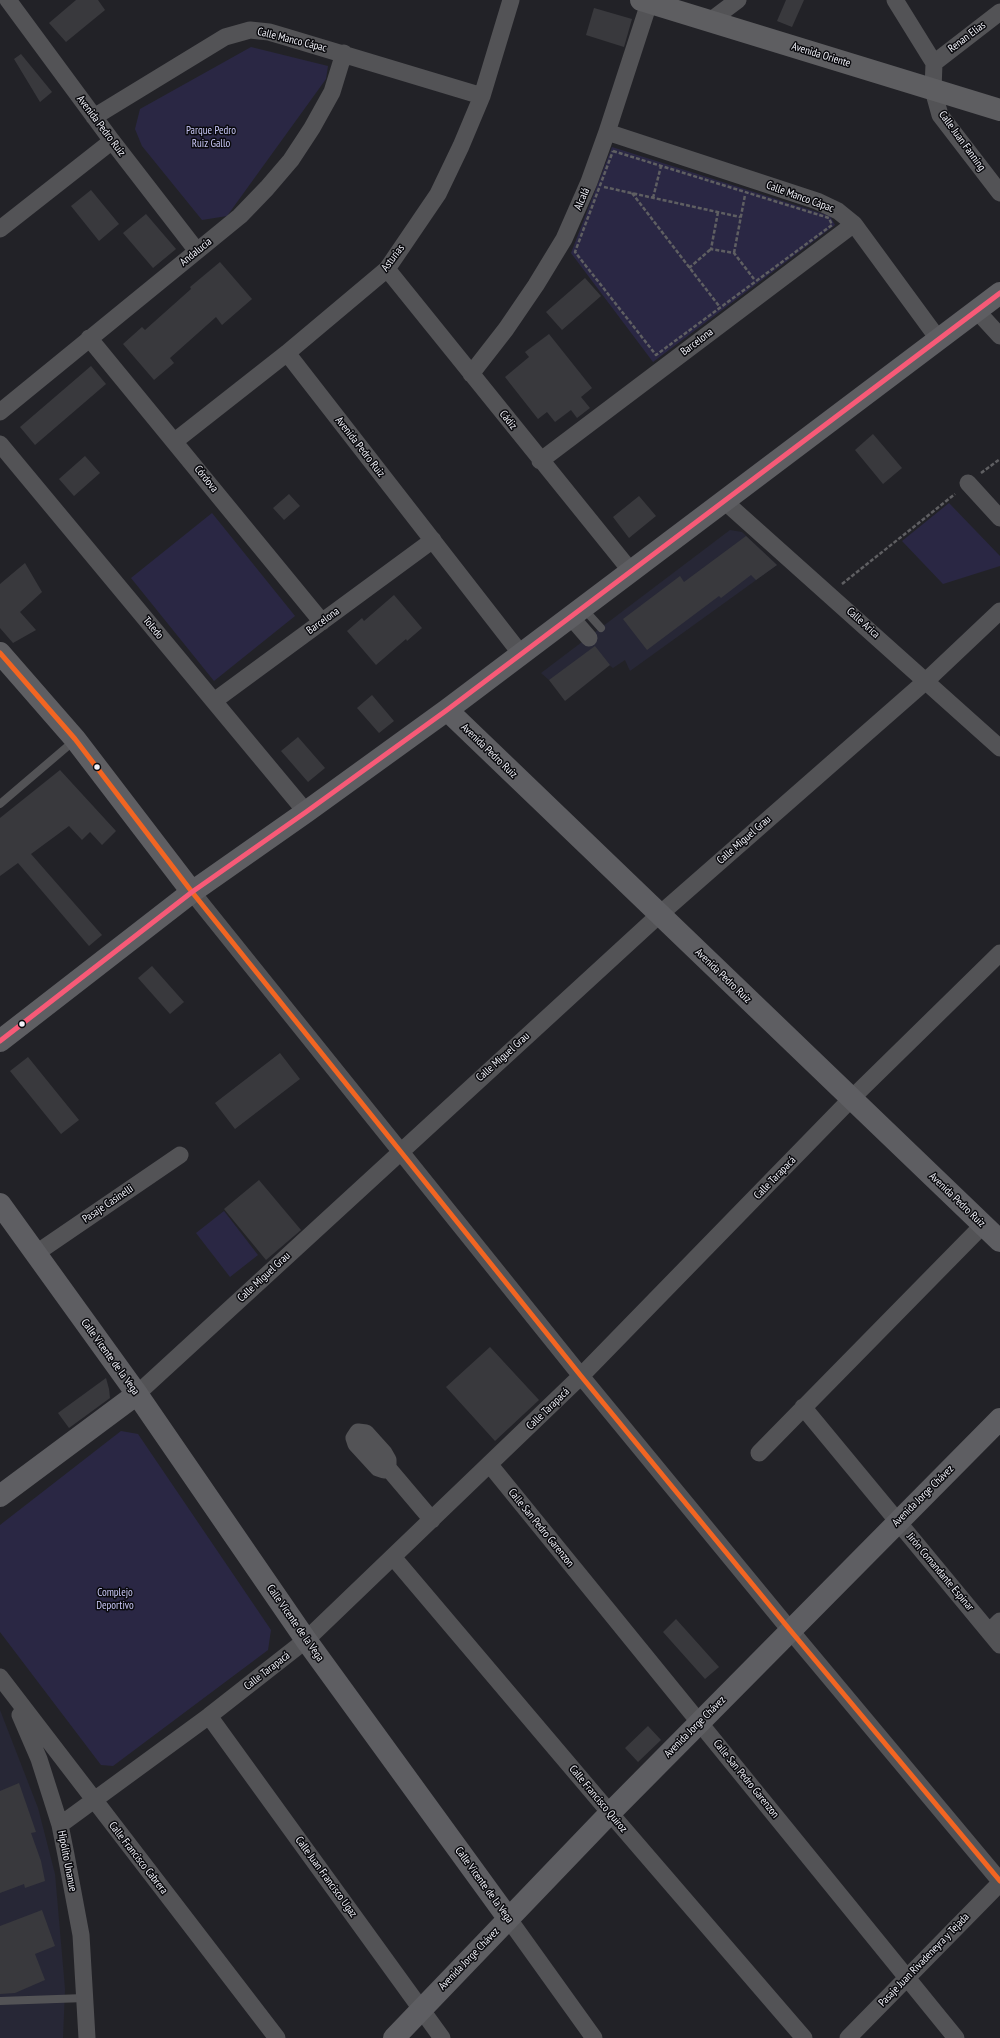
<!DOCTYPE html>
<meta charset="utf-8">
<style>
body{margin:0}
canvas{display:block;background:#222227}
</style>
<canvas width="1000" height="2038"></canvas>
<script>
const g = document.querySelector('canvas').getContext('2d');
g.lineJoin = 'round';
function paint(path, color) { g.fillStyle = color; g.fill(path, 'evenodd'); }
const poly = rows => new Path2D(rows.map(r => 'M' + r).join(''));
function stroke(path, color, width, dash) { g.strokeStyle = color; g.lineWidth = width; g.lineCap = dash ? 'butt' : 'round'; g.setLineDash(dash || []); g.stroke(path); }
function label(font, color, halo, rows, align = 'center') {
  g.font = font + ' "PT Sans Narrow",sans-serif'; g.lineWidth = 3; g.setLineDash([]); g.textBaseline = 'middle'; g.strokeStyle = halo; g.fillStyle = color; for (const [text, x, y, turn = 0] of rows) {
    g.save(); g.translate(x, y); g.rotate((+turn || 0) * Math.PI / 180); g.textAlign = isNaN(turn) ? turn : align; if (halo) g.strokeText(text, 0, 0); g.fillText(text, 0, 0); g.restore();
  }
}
const built = poly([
 [730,530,742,532,777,565,630,671,625,660,613,668,609,665,549,680,541,673],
 [0,1710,38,1808,55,1874,65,1989,63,2038,0,2038]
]);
const green = poly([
 [251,47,328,66,326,79,227,216,202,220,142,146,135,129,140,109],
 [612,147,830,216,835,225,653,362,571,253],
 [949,503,1000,556,1000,566,943,584,902,541],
 [212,513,295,616,214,681,131,578],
 [224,1211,258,1255,230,1277,196,1233],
 [121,1431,138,1434,271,1630,268,1650,113,1766,101,1765,0,1632,0,1525]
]);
const building = poly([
 [76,0,98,0,105,10,66,42,49,23],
 [786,0,804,0,792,27,777,21],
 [594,8,632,19,624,47,586,35],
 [21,54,52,92,40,102,14,59],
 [91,190,119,224,99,241,71,206],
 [146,214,176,249,153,268,123,233],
 [220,262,252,299,222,325,216,317,170,358,174,363,154,380,123,344,142,327,145,330,191,289,190,287],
 [585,278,601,296,562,330,546,312],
 [549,334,592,388,581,397,590,408,577,418,571,410,555,422,547,412,538,419,505,377,529,357,525,352],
 [91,366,106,384,35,445,20,427],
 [873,434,902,468,883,484,855,450],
 [85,456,100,473,74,496,59,479],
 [289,494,300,506,284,520,273,508],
 [639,496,656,516,629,538,613,517],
 [746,536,777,565,756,580,751,575,721,598,719,596,647,650,623,619,680,576,684,582],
 [25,563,42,592,20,612,36,630,13,643,0,628,0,584],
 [394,595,422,628,407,641,406,639,376,665,347,631,362,618,364,621],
 [595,646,610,665,565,701,549,680],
 [372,695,394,721,379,733,357,708],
 [298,737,325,768,308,782,281,751],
 [60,770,116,831,102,845,90,832,82,840,69,826,31,854,102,935,89,946,18,863,0,876,0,818],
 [152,966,184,1002,170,1014,138,978],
 [280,1053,300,1079,235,1129,215,1103],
 [28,1057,79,1120,61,1134,10,1071],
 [259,1180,301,1230,266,1260,224,1209],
 [490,1347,539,1400,495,1441,446,1387],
 [106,1378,109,1389,110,1398,69,1428,58,1413],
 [676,1619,719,1667,705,1679,663,1632],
 [648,1726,661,1740,638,1762,625,1748],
 [19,1783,36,1832,31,1833,41,1861,45,1881,25,1888,24,1884,0,1893,0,1791],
 [42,1910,55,1946,35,1954,45,1980,15,1993,0,1994,0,1926]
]);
const path = poly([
 [613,151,829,218,832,225,656,355,575,252,613,151],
 [604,187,740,217],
 [632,193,719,306],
 [653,198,661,166],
 [718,212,711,249,734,253,754,279],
 [734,253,745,195],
 [689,268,711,249],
 [981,473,1000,459],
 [842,584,955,494]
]);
const lane = poly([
 [583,608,601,628],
 [0,804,75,740],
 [0,2001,85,1998]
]);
const street = poly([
 [8,0,112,141,197,251],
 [895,0,934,63,933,90,940,115,1000,193],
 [710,21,738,0],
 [934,63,1000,12],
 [94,117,225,37,250,30,269,32,286,37,482,96],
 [607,132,817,201,838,211,854,224,939,340],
 [0,229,112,141],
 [387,269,630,570],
 [977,311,1000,336],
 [89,338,322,622],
 [287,353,521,654],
 [471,374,506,329,536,285,564,239,589,182,607,132,650,0],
 [0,412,240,216,267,188,291,160,312,128,332,92,344,53],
 [175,441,287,353,387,269,438,194,461,146,482,96,511,0],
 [0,444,306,812],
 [540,461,854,224],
 [968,483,1000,518],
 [723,500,1000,748],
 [570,616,589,638],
 [214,701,433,540],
 [192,892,581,1376,790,1630,1000,1881],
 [35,1254,180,1155],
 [137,1394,659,915,927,680,1000,611],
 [803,1407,1000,1645],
 [759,1453,983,1225],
 [490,1465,956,2038],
 [388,1468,384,1470,378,1468,356,1444,354,1438,358,1432,366,1433,384,1453,388,1460,388,1468,432,1520],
 [393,1557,610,1813,804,2038],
 [989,1632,1000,1621],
 [0,1677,277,2038],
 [20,1715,39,1759,60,1825,66,1855,81,1935,87,2038],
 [209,1716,442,2038],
 [60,1825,209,1716,306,1640,581,1376,851,1099,1000,953],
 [508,1918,594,2038],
 [848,2038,1000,1883]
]);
const secondary = poly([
 [0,653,75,739,192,892],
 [447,710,1000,1241],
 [0,1041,192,892,306,812,447,710,1000,293],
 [0,1204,137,1394,306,1640,508,1918],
 [0,1496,137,1394],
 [394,2038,610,1813,1000,1419]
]);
const primary = poly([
 [641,0,1000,110]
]);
const bus1 = poly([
 [0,653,75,739,192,892,581,1376,790,1630,1000,1881]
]);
const bus2 = poly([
 [0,1041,192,892,306,812,447,710,1000,293]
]);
const markers = [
 [97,767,3.5,"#f0f1f8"],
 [22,1024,3.5,"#f0f1f8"]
];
const streetNames = [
 ["Renan Elias",967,37,-37],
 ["Calle Manco Cápac",292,40,14],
 ["Avenida Oriente",821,55,17],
 ["Avenida Pedro Ruiz",101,126,53],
 ["Calle Juan Fanning",962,141,54],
 ["Calle Manco Cápac",800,197,20],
 ["Alcalá",582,199,-67],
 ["Andalucía",196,252,-39],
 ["Asturias",393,258,-53],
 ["Barcelona",697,342,-37],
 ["Cádiz",508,420,51],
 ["Avenida Pedro Ruiz",360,447,52],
 ["Córdova",206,479,51],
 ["Barcelona",323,621,-36],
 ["Calle Arica",863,623,42],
 ["Toledo",153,628,50],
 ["Avenida Pedro Ruiz",489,751,44],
 ["Calle Miguel Grau",744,840,-41],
 ["Avenida Pedro Ruiz",723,976,44],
 ["Calle Miguel Grau",503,1057,-42],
 ["Calle Tarapacá",775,1178,-46],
 ["Avenida Pedro Ruiz",957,1200,44],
 ["Pasaje Casinelli",108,1204,-34],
 ["Calle Miguel Grau",264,1277,-43],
 ["Calle Vicente de la Vega",110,1357,54],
 ["Calle Tarapacá",548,1409,-44],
 ["Avenida Jorge Chávez",923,1496,-45],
 ["Calle San Pedro Garenzon",541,1528,51],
 ["Jirón Comandante Espinar",940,1572,50],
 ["Calle Vicente de la Vega",295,1623,55],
 ["Calle Tarapacá",267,1671,-38],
 ["Avenida Jorge Chávez",695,1727,-45],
 ["Calle San Pedro Garenzon",746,1779,51],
 ["Calle Francisco Quiroz",598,1799,50],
 ["Calle Francisco Cabrera",138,1858,52],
 ["Hipólito Unanue",67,1861,79],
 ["Calle Juan Francisco Ugaz",326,1877,54],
 ["Calle Vicente de la Vega",484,1885,54],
 ["Avenida Jorge Chávez",469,1959,-46],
 ["Pasaje Juan Rivadeneyra y Tejada",924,1960,-46]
];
const parkNames = [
 ["Parque Pedro",211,131],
 ["Ruiz Gallo",211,144],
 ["Complejo",115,1593],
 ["Deportivo",115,1606]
];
paint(built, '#272736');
paint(green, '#2a2744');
paint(building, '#39393d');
stroke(path, '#5f5f62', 2.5, [4, 2]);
stroke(lane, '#535356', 8);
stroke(street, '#535356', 17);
stroke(secondary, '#5e5e62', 22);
stroke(primary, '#5e5e61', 22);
stroke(bus1, '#f26522', 5);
stroke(bus2, '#f75a77', 5);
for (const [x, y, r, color] of markers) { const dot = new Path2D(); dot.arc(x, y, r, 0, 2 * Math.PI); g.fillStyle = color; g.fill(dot); stroke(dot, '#0a0a0e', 1.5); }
label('11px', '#f0f1f8', '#0a0a0e', streetNames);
label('11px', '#c9c8f7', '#0a0a0e', parkNames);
</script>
